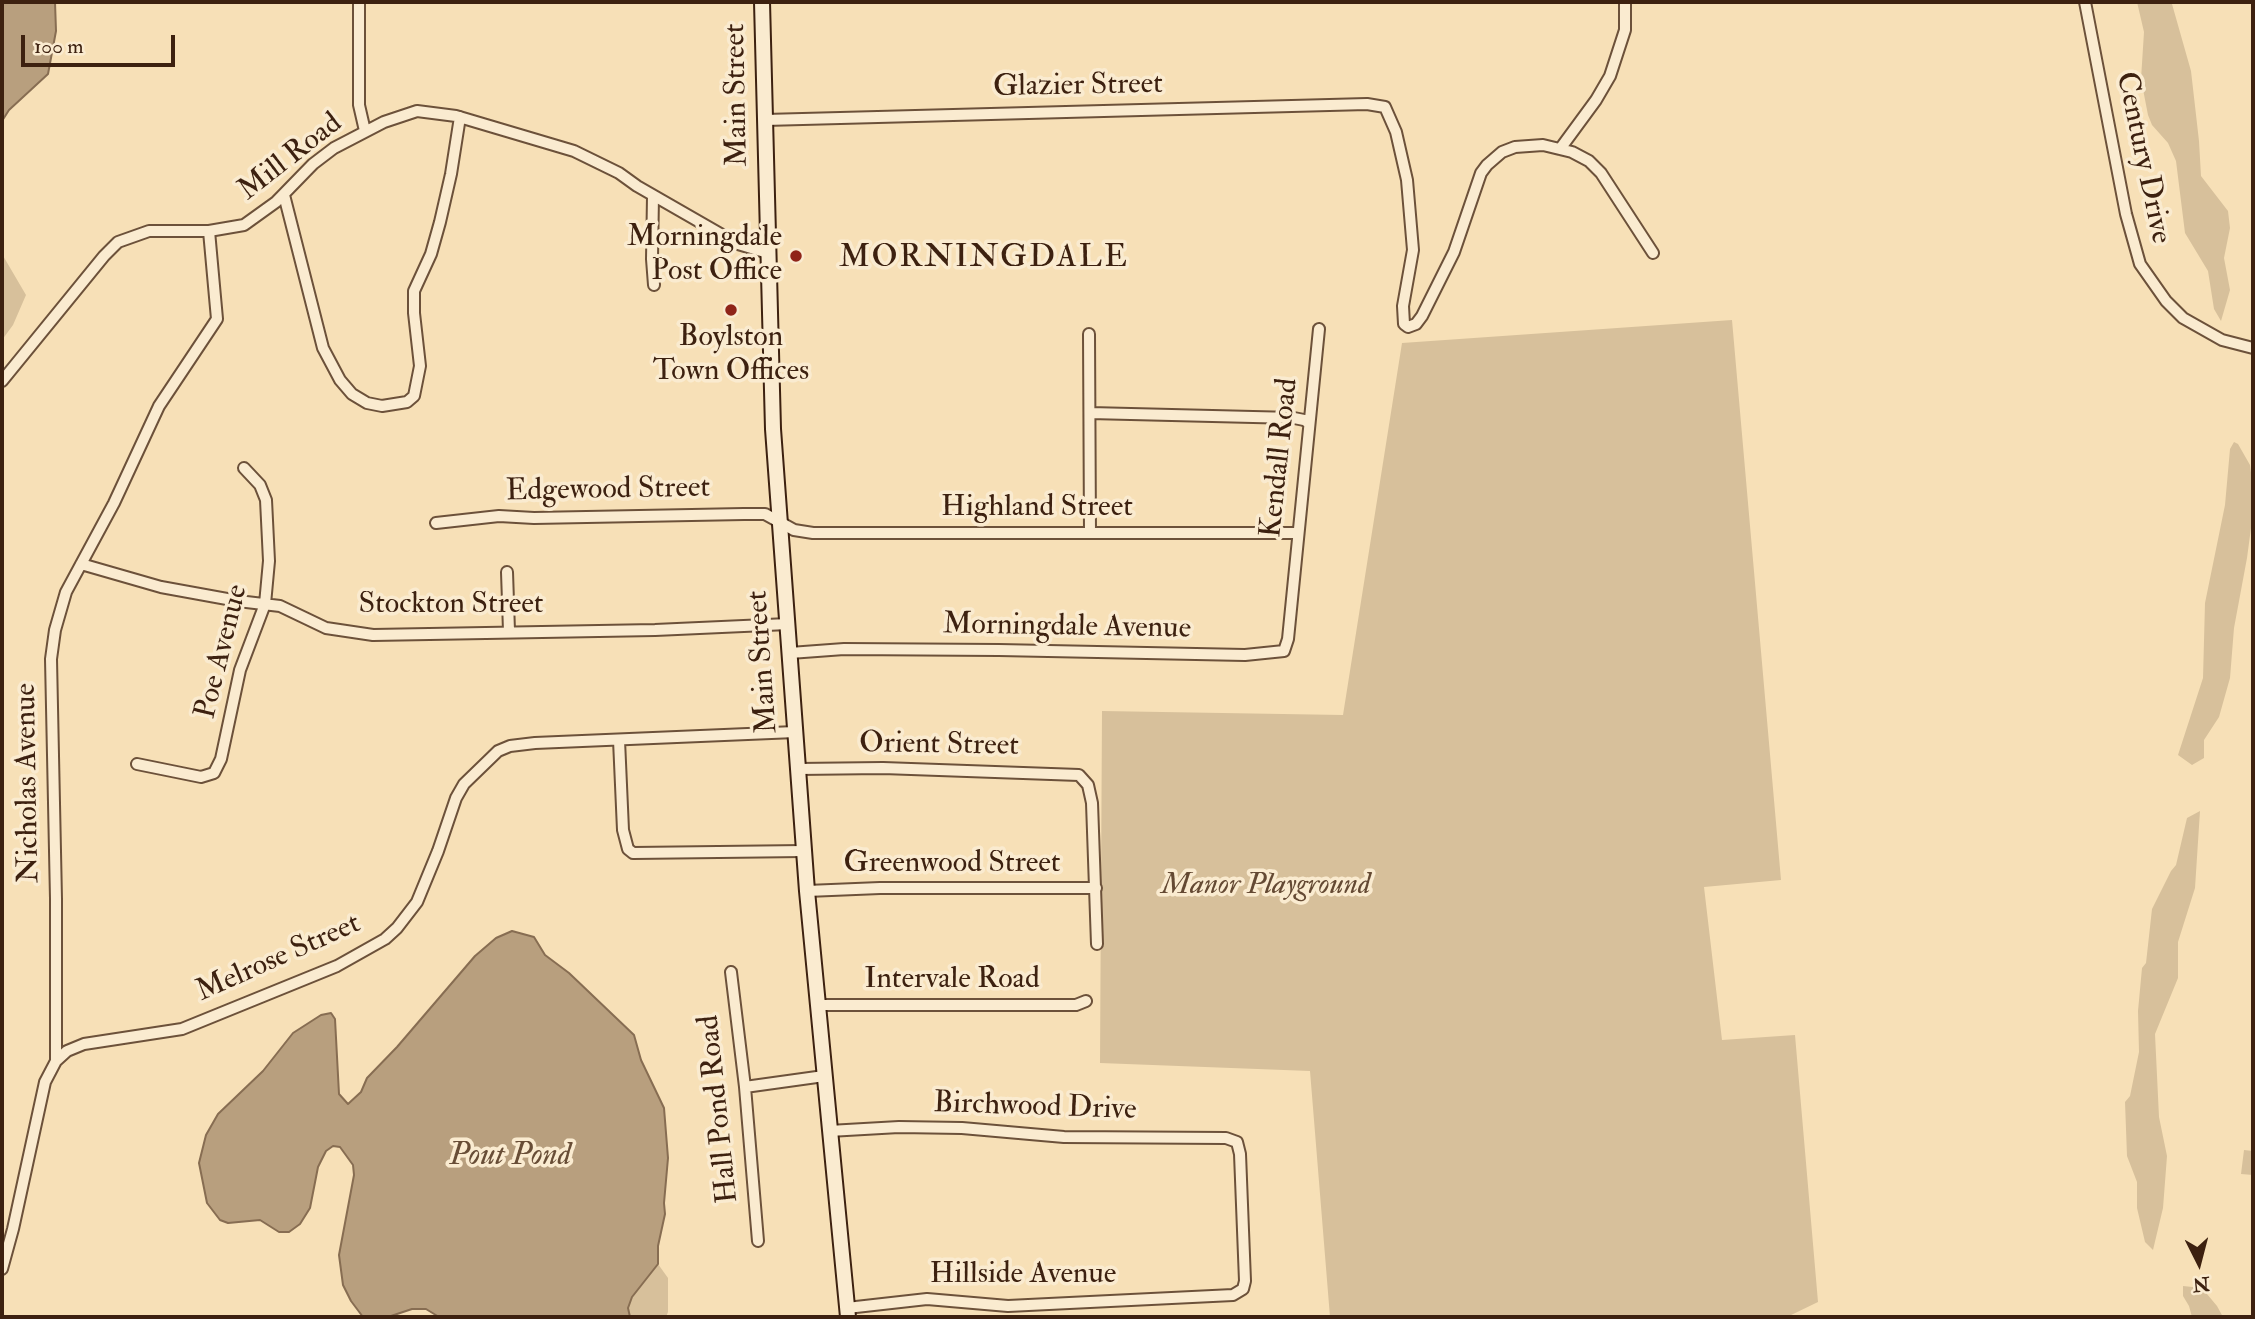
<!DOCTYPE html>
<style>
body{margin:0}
#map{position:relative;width:2255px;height:1319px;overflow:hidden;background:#f7e0b7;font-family:"IM FELL Double Pica",serif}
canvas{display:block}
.frame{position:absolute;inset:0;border:4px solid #3d2110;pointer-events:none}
.north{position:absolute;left:2164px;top:1228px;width:70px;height:70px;-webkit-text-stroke:5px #faebd0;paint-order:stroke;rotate:174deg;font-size:19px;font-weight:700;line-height:28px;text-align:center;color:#3d2110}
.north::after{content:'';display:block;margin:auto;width:24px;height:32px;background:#3d2110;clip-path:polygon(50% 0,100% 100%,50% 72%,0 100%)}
.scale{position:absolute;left:21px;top:35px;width:154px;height:32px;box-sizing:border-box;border:4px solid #3d2110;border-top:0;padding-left:9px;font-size:21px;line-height:24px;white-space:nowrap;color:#3d2110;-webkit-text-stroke:5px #faebd0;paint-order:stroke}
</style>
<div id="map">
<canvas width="2255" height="1319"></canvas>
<div class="frame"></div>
<div class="north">N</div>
<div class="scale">100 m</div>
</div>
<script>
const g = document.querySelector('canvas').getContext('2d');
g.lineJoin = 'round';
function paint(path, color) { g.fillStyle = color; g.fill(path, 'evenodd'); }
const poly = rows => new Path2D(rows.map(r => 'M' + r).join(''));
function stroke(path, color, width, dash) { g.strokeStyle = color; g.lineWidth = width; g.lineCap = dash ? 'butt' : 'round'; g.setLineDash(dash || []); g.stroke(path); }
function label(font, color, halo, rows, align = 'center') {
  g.font = font + ' "IM FELL Double Pica",serif'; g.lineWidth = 7; g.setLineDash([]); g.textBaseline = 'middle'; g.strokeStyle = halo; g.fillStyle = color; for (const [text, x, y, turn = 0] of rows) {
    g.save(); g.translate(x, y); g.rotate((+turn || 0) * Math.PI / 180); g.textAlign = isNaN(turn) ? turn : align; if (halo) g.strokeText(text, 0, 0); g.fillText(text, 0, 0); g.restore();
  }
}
const green = poly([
 [2137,2,2169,2,2172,4,2191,71,2199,141,2201,176,2228,211,2230,228,2224,258,2230,290,2221,321,2214,309,2208,271,2185,233,2176,161,2168,143,2152,125,2148,115,2141,79,2144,32],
 [2,254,26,295,13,325,2,340],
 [1732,320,1781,880,1704,887,1722,1040,1795,1035,1818,1302,1787,1317,1330,1317,1310,1071,1100,1063,1102,711,1343,715,1402,343],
 [2234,442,2238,444,2250,465,2253,488,2253,513,2247,558,2234,628,2230,678,2219,717,2204,740,2204,758,2192,765,2178,755,2203,678,2205,603,2225,505,2230,449],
 [2200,811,2195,888,2178,942,2178,978,2155,1034,2159,1117,2167,1156,2163,1208,2153,1250,2145,1242,2137,1208,2137,1182,2127,1156,2125,1102,2130,1096,2139,1052,2138,1011,2142,968,2146,963,2152,909,2171,871,2176,865,2187,818],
 [2244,1150,2253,1151,2253,1175,2241,1174],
 [658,1264,668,1278,668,1312,666,1317,630,1317,628,1308,632,1297],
 [2183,1286,2202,1288,2217,1306,2223,1317,2192,1317,2189,1306,2183,1296]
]);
const water = poly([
 [2,2,55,2,56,31,48,74,9,110,2,121,2,2],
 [512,931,534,937,545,955,569,973,634,1035,641,1060,664,1108,668,1158,664,1203,665,1214,658,1246,658,1264,632,1297,628,1308,630,1317,439,1317,426,1309,412,1309,388,1317,363,1317,351,1301,343,1285,339,1255,354,1175,353,1165,340,1147,333,1146,326,1151,318,1167,310,1208,300,1224,289,1232,279,1232,260,1220,228,1223,220,1220,207,1203,199,1163,206,1135,218,1114,263,1071,293,1033,321,1015,331,1013,335,1019,339,1094,348,1104,361,1092,367,1078,397,1047,475,956,496,938,512,931]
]);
const street = poly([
 [359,2,359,105,365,131],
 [2085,2,2126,214,2140,264,2166,301,2183,318,2222,340,2253,348],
 [765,120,1367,104,1385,107,1396,132,1407,180,1413,250,1403,306,1404,324,1408,327,1416,324,1422,316,1454,252,1481,173,1487,165,1502,152,1515,147,1543,145,1572,152,1589,161,1601,173,1653,253],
 [1560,149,1596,100,1610,76,1625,30,1625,2],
 [284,195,323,348,340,380,352,394,367,403,382,406,407,402,414,396,420,366,414,313,414,291,431,254,440,222,451,174,460,117],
 [653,196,652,259,654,285],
 [1089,334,1090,533],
 [2,381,104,256,118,242,149,231,209,231,244,225,276,202,313,164,334,148,384,122,417,111,456,116,574,151,619,173,637,186,738,244,768,253],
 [1090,413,1294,418,1304,420,1309,423],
 [436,523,499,516,534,518,744,514,765,514,794,530,813,533,1297,533],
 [81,564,161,587,238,601,280,606,326,628,373,635,655,630,788,624],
 [507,572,509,631],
 [790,653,844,649,999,650,1245,655,1284,651,1288,639,1319,329],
 [619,740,623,830,628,849,633,853,804,851],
 [137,764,201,777,214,773,221,759,240,670,265,604,269,561,266,500,260,485,244,468],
 [798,769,883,768,1079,775,1088,785,1092,803,1097,944],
 [807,891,880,888,1096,888],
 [731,972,745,1087,758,1241],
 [818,1005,1076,1005,1086,1001],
 [56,1061,67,1051,84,1044,182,1029,337,966,385,939,397,928,417,902,438,851,456,798,464,784,498,751,510,746,535,743,795,732],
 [745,1087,824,1076],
 [829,1131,899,1127,962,1128,1064,1137,1226,1138,1237,1142,1240,1154,1245,1281,1243,1289,1233,1295,1008,1306,927,1299,847,1308],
 [2,1269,13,1229,45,1082,56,1061,56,899,51,659,55,630,66,592,114,503,159,406,217,319,209,231]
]);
const secondary = poly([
 [762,2,773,429,807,891,848,1317]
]);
const markers = [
 [796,256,7,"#8f2418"],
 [731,310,7,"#8f2418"]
];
const streetNames = [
 ["Glazier Street",1078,87,-1],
 ["Main Street",738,95,-91],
 ["Mill Road",291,158,-38],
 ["Century Drive",2142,158,78],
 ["Kendall Road",1281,458,-84],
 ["Edgewood Street",608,491,-1],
 ["Highland Street",1037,509],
 ["Stockton Street",451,606],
 ["Morningdale Avenue",1067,628,1],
 ["Poe Avenue",223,652,-76],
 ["Main Street",764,662,-94],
 ["Orient Street",939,746,1],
 ["Nicholas Avenue",29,783,-91],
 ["Greenwood Street",952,865],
 ["Melrose Street",279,959,-24],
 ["Intervale Road",952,981],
 ["Birchwood Drive",1035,1108,2],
 ["Hall Pond Road",720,1109,-96],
 ["Hillside Avenue",1023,1276]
];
const poiNames = [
 ["Morningdale",782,239],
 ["Post Office",782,273],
 ["Boylston",731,339,"center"],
 ["Town Offices",731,373,"center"]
];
const parkNames = [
 ["Manor Playground",1266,887]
];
const neighbourhoodNames = [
 ["MORNINGDALE",984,259]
];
const waterNames = [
 ["Pout Pond",510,1157]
];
paint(green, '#d7c09b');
paint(water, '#b89f7e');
stroke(water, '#876d52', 2);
stroke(street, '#6c513a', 14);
stroke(secondary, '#3d2110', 18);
stroke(street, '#faebd0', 10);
stroke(secondary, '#faebd0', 14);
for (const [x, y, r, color] of markers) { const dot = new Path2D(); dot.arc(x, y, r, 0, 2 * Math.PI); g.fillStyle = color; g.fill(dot); stroke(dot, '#faebd0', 2.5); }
label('30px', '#3d2110', '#faebd0', streetNames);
label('30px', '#3d2110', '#faebd0', poiNames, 'right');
label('italic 30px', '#644933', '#faebd0', parkNames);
g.letterSpacing = '2px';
label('32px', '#3d2110', '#faebd0', neighbourhoodNames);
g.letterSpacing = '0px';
label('italic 32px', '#684d36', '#faebd0', waterNames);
</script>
